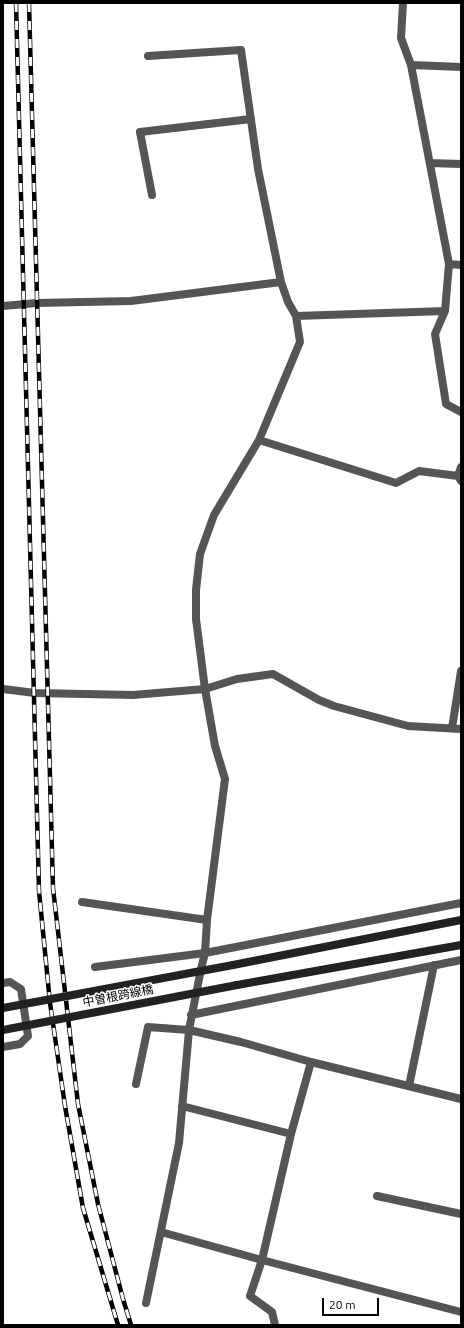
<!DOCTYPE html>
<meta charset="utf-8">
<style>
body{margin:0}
#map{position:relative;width:464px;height:1328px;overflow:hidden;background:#fff;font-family:Ubuntu,sans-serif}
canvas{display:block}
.frame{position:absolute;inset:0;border:4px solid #000;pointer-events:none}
.scale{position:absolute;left:322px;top:1298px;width:57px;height:18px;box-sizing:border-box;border:2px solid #000;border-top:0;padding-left:5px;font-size:12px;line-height:14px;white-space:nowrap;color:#000;-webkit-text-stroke:3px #fff;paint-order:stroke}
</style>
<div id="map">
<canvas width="464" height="1328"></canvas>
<div class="frame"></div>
<div class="scale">20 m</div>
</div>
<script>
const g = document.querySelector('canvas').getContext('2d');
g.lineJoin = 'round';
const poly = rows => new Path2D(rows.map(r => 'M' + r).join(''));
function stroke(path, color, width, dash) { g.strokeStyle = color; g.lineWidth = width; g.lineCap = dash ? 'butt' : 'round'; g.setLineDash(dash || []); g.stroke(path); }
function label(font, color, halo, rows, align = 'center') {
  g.font = font + ' Ubuntu,"Noto Sans JP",sans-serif'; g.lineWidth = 3; g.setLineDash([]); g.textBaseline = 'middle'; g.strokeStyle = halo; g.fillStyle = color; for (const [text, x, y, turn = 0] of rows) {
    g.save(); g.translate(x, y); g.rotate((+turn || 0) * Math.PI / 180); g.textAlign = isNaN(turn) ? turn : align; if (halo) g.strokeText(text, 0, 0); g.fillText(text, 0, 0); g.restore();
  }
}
const street = poly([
 [148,56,241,50,258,169,281,282],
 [411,65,461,67],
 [430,163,461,164],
 [152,195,140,132,251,119],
 [449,264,461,265],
 [3,306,37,303,131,301,281,282,288,302,296,316,300,342,259,440,214,515,200,554,196,590,196,619,205,689,215,746,225,779,207,920,205,953,201,969,189,1030,241,1042,311,1062,461,1099],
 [445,311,435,334,446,404,461,412],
 [296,316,445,311,449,264,411,65,401,38,403,3],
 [259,440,396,483,419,471,458,476,461,481],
 [458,476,461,467],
 [3,689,35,693,133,695,205,689,237,679,273,674,319,700,334,706,408,726,461,729],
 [452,728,461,671],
 [82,902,207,920],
 [95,967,205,953,461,903],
 [3,983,10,982,21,989,28,1036,20,1044,3,1047],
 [191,1015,461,960],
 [311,1062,291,1134,262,1260,461,1312],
 [136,1084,148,1027,189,1030,179,1143,146,1303],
 [409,1086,434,965],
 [182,1106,291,1134],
 [377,1196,461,1214],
 [161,1232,262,1260,250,1296,272,1312,275,1325]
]);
const secondary = poly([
 [233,965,461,920],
 [237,985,461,945]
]);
const rail = poly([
 [16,3,39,891,50,1003,65,1106,83,1208,118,1325],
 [29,3,53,888,78,1104,98,1204,123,1299,131,1325]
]);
const secondaryBridge = poly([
 [3,1008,233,965],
 [3,1030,237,985]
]);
const streetNames = [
 ["中曽根跨線橋",118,996,-11]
];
stroke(street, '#555', 8);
stroke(secondary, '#222', 8);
stroke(rail, '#000', 4.5);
stroke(rail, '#fff', 3, [9]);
stroke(secondaryBridge, '#222', 8);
label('12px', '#000', '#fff', streetNames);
</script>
